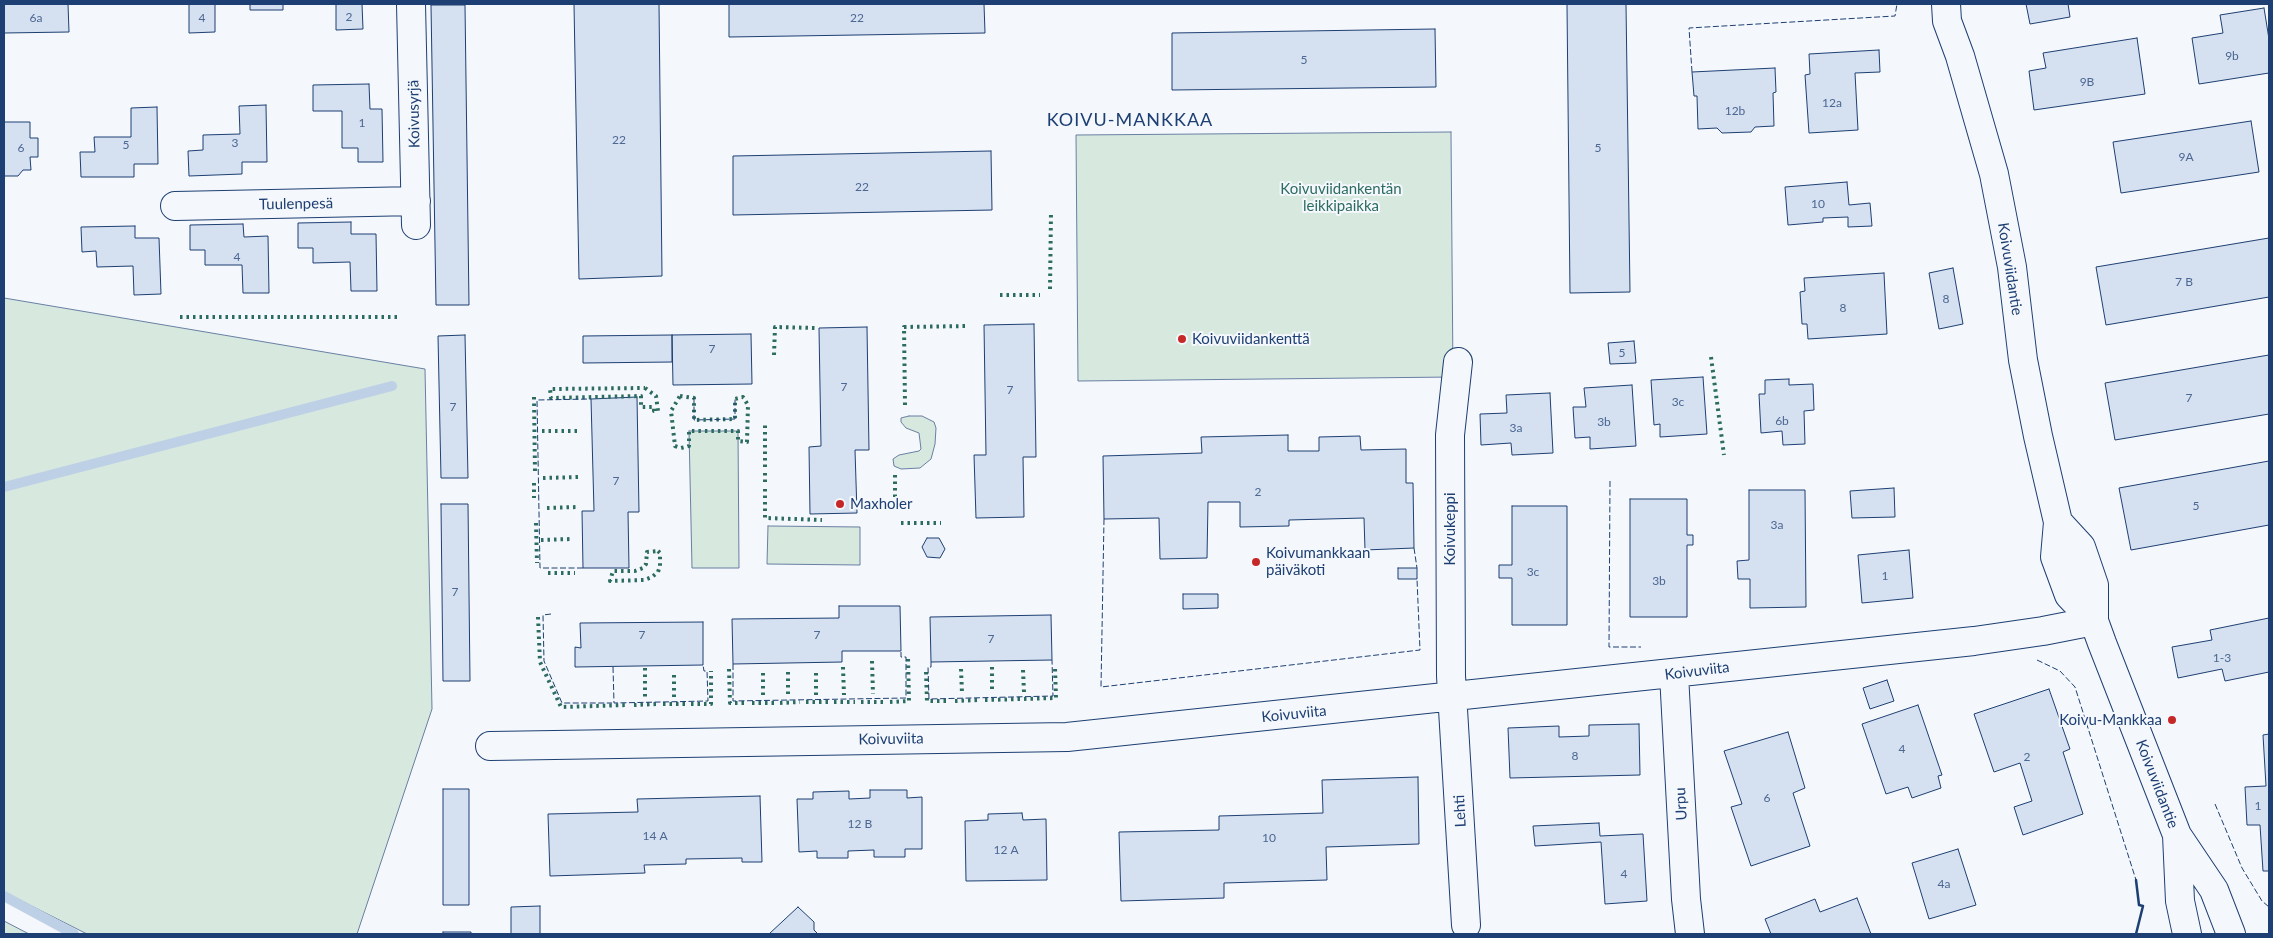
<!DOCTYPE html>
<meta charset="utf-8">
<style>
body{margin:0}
#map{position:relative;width:2273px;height:938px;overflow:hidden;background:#f4f7fb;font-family:Lato,sans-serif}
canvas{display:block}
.frame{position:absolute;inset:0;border:5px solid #1d3f73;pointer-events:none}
</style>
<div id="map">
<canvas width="2273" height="938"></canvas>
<div class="frame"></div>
</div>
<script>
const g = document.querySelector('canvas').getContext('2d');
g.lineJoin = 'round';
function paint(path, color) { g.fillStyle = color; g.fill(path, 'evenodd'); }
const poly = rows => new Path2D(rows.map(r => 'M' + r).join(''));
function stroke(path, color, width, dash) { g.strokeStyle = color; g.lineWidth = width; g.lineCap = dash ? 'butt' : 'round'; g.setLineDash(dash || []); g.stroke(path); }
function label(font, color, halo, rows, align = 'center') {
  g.font = font + ' Lato,sans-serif'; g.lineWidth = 4; g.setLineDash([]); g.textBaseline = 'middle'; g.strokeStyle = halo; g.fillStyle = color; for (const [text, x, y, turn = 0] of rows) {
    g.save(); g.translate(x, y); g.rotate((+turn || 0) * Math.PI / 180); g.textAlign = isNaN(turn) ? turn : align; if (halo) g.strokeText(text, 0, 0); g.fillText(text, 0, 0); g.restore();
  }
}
const green = poly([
 [1451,132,1453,377,1078,381,1076,135,1451,132],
 [4,298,425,369,432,709,357,934,87,934,4,892,4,298],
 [909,416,922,416,934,422,936,428,935,444,931,459,920,468,901,469,894,466,893,459,899,455,919,451,921,449,919,433,906,428,901,422,901,418,909,416],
 [689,431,738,431,739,568,692,568,689,431],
 [768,526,860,527,860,565,767,564,768,526],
 [4,921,29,934,4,934,4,921]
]);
const stream = poly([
 [4,487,392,386],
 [4,896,74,934]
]);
const building = poly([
 [4,4,68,4,69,32,4,33,4,4],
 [134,4,215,4,215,32,189,33,189,4,134,4],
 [250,4,283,4,283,10,250,10,250,4],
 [336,4,362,4,363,29,336,30,336,4],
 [574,4,659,4,662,276,579,279,574,4],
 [729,4,984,4,985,33,729,37,729,4],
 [1567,4,1626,4,1630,292,1570,293,1567,4],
 [2026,4,2068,4,2070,17,2030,24,2026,4],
 [431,5,465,5,469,305,436,305,431,5],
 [2264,8,2269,39,2269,73,2199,84,2192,38,2223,33,2220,15,2264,8],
 [1435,29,1436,87,1172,90,1172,33,1435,29],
 [2137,38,2145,94,2034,110,2029,71,2046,68,2043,53,2137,38],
 [1879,50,1880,72,1855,73,1858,130,1809,133,1805,75,1810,74,1809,54,1879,50],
 [1775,68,1776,92,1773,93,1774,126,1755,127,1751,132,1722,133,1717,128,1698,129,1697,96,1694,96,1692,72,1775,68],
 [369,84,370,109,382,109,383,162,358,162,358,148,342,148,342,111,313,111,313,85,369,84],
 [266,105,267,162,242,162,242,174,189,176,188,151,203,150,203,135,240,134,239,106,266,105],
 [157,107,158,164,134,164,134,177,81,177,80,152,95,152,94,137,131,137,131,108,157,107],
 [2251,121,2259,172,2121,193,2113,142,2251,121],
 [4,122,30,122,30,138,38,138,38,157,30,157,31,170,23,170,18,176,4,176,4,122],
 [991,151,992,210,733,215,733,156,991,151],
 [1847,182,1849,205,1870,203,1872,226,1848,227,1848,217,1823,218,1823,222,1788,225,1785,187,1847,182],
 [351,222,351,234,376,234,377,291,351,291,350,262,313,263,313,248,298,248,298,223,351,222],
 [243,224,244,237,268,236,269,293,243,293,242,265,205,265,205,250,190,250,190,225,243,224],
 [135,226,135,238,159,238,161,294,134,295,133,266,97,267,96,251,82,252,81,227,135,226],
 [2269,238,2269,297,2106,325,2096,267,2269,238],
 [1953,268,1963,324,1939,329,1929,273,1953,268],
 [1884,273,1887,334,1808,339,1807,324,1802,324,1800,292,1805,291,1804,278,1884,273],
 [1034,324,1036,457,1023,457,1024,517,976,518,974,455,986,455,984,325,1034,324],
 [867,327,869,450,855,450,857,513,810,514,809,447,821,446,819,328,867,327],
 [751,334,752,384,673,385,672,335,751,334],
 [465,335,468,478,441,478,438,336,465,335],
 [672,335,672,362,583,363,583,336,672,335],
 [1634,341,1636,363,1610,364,1608,343,1634,341],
 [2269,355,2269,414,2115,440,2105,383,2269,355],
 [1703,377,1707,434,1660,437,1660,424,1654,425,1651,380,1703,377],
 [1789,379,1789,385,1813,384,1814,410,1804,411,1805,444,1783,445,1782,431,1761,433,1759,394,1765,394,1765,380,1789,379],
 [1632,385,1636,446,1590,449,1590,437,1575,438,1573,407,1586,407,1584,388,1632,385],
 [1550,393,1553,453,1512,455,1511,443,1481,445,1480,414,1507,413,1506,395,1550,393],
 [637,397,639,512,628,512,629,568,583,568,582,511,594,511,591,399,637,397],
 [1288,435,1288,451,1319,451,1319,437,1360,436,1361,450,1406,449,1406,483,1413,483,1414,548,1365,550,1364,518,1289,520,1289,526,1240,527,1240,502,1208,502,1207,558,1160,559,1159,518,1104,519,1103,456,1202,453,1201,437,1288,435],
 [2269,461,2269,525,2131,550,2119,488,2269,461],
 [1894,488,1895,517,1852,518,1850,491,1894,488],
 [1749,490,1805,490,1806,607,1750,608,1750,579,1738,579,1737,561,1749,560,1749,490],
 [1630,499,1687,499,1687,535,1693,535,1693,545,1687,545,1687,617,1630,617,1630,499],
 [441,504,468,504,470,681,443,681,441,504],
 [1512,506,1567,506,1567,625,1512,625,1512,578,1499,578,1499,565,1512,565,1512,506],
 [927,538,939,538,945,549,940,558,927,557,922,547,927,538],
 [1909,550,1913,598,1862,603,1858,555,1909,550],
 [1398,568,1417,568,1417,579,1398,579,1398,568],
 [1183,594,1218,594,1218,608,1183,609,1183,594],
 [839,606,900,606,901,651,842,651,842,662,733,664,732,619,839,618,839,606],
 [1051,615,1052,660,931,662,930,617,1051,615],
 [2269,618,2269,672,2225,681,2222,669,2178,678,2172,647,2212,640,2210,630,2269,618],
 [703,622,703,665,575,667,575,647,581,648,580,623,703,622],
 [1887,680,1894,701,1870,709,1863,688,1887,680],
 [2049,689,2070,749,2063,752,2083,814,2023,835,2014,807,2032,801,2020,763,1994,772,1974,714,2049,689],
 [1918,705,1942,775,1938,776,1941,788,1912,798,1908,787,1886,794,1862,724,1918,705],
 [1639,724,1640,775,1510,778,1508,728,1559,726,1559,737,1589,736,1589,725,1639,724],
 [1788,732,1805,788,1793,793,1810,846,1751,866,1731,807,1742,804,1724,751,1788,732],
 [2269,734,2269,871,2263,871,2260,825,2247,825,2245,787,2266,786,2263,735,2269,734],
 [1418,777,1419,844,1326,847,1327,880,1224,883,1224,898,1121,901,1119,832,1219,830,1219,816,1323,813,1322,780,1418,777],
 [443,789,469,789,469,905,443,905,443,789],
 [870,790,907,790,907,798,922,797,922,849,905,849,905,857,874,857,874,850,848,851,848,858,817,858,817,851,799,852,797,799,813,799,813,792,849,791,849,799,870,798,870,790],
 [760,796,762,862,742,862,742,858,686,859,686,864,644,865,645,873,550,876,548,814,638,812,637,799,760,796],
 [1022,813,1023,820,1046,819,1047,880,966,881,965,821,988,820,988,814,1022,813],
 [1599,823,1600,836,1643,834,1647,901,1605,904,1601,842,1535,846,1533,826,1599,823],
 [1958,849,1976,905,1929,919,1912,863,1958,849],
 [1857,898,1871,934,1771,934,1765,919,1815,899,1820,912,1857,898],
 [540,906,540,934,511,934,511,907,540,906],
 [798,907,814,922,814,930,818,934,769,934,798,907],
 [443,932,471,932,471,934,443,934,443,932]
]);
const street = poly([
 [411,4,416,225],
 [175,206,416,201],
 [1458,362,1450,435,1451,676,1466,925],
 [1674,674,1686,899,1690,934],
 [490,746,1067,737,1974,641,2043,631,2094,621]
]);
const secondary = poly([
 [1946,4,1947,21,1960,56,1994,174,2012,267,2023,360,2038,436,2058,522,2055,557,2069,595,2094,621],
 [2058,522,2081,547,2094,585,2094,621,2102,643,2177,835,2214,890,2231,934],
 [2177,835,2180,901,2187,934]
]);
const hedge = poly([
 [1050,289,1051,212],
 [1000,295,1040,295],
 [180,317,397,317],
 [774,355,775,327,815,328],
 [1711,357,1724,455],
 [645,388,656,396,658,411,654,411,654,407,641,407,641,396,551,398,550,389,645,388],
 [680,396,694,398,694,420,735,419,735,399,743,397,748,405,747,442,738,441,738,431,689,431,689,446,681,448,675,446,671,411,680,396],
 [534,397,535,473],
 [905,405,904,327,967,326],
 [542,431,577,431],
 [765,467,765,424],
 [895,475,895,503],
 [543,478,579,477],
 [765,482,765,472],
 [534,483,534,498],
 [765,489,765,518,822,520],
 [547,508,578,507],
 [536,523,537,563],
 [901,523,941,523],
 [541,540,571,539],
 [658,551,660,553,660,566,658,572,652,577,644,580,610,581,613,571,635,571,643,568,646,564,647,552,658,551],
 [548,573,575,573],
 [538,617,540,662,561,707,628,705],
 [872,661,873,694],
 [843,667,844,695],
 [992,667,992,690],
 [645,668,645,698],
 [729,669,730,703,745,703],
 [961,669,962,693],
 [1023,670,1024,692],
 [788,672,788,696],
 [926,672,927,701,950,701],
 [763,673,763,697],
 [816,673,816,696],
 [674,675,674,700],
 [985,700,1056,698,1055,668],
 [955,701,978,700],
 [806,702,828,702],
 [834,702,855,702],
 [861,702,884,702],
 [890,702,909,701,908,658],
 [752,703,774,703],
 [780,703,800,702],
 [663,704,687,704],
 [691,704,711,704,711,671],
 [634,705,658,704]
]);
const fence = poly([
 [1692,72,1689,28,1895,16,1897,4],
 [694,398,694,420,735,419,735,399],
 [1610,481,1609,647,1641,647],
 [1104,519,1101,687,1420,650,1417,579],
 [1414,548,1417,568],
 [583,568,540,568,537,400,591,399],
 [551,614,543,615,544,661,562,703,612,703],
 [2037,660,2060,671,2075,687,2136,880],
 [931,662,931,667,928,667,929,699,1053,696,1052,660],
 [733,664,733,701,906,698,906,657,901,657,901,651],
 [613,667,614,703,708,701,707,671,704,671,703,665],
 [2215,804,2242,868,2262,901,2269,907]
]);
const wall = poly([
 [2136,880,2139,905,2143,906,2136,934]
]);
const markers = [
 [1182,339,5,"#c62828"],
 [840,504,5,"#c62828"],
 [1256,562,5,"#c62828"],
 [2172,720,5,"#c62828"]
];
const numberNames = [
 ["2",349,17],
 ["6a",36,18],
 ["4",202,18],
 ["22",857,18],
 ["9b",2232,56],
 ["5",1304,60],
 ["9B",2087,82],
 ["12a",1832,103],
 ["12b",1735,111],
 ["1",362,123],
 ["22",619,140],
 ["3",235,143],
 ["5",126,145],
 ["6",21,148],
 ["5",1598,148],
 ["9A",2186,157],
 ["22",862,187],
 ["10",1818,204],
 ["4",237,257],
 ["7 B",2184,282],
 ["8",1946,299],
 ["8",1843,308],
 ["7",712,349],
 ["5",1622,353],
 ["7",844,387],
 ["7",1010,390],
 ["7",2189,398],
 ["3c",1678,402],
 ["7",453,407],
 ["6b",1782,421],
 ["3b",1604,422],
 ["3a",1516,428],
 ["7",616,481],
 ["2",1258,492],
 ["5",2196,506],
 ["3a",1777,525],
 ["3c",1533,572],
 ["1",1885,576],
 ["3b",1659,581],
 ["7",455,592],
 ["7",642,635],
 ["7",817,635],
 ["7",991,639],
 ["1-3",2222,658],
 ["4",1902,749],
 ["8",1575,756],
 ["2",2027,757],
 ["6",1767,798],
 ["1",2258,806],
 ["12 B",860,824],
 ["14 A",655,836],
 ["10",1269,838],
 ["12 A",1006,850],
 ["4",1624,874],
 ["4a",1944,884]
];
const streetNames = [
 ["Koivusyrjä",414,114,-91],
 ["Tuulenpesä",296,204,-1],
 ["Koivuviidantie",2010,269,81],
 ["Koivukeppi",1450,529,-90],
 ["Koivuviita",1697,671,-7],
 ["Koivuviita",1294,714,-6],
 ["Koivuviita",891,739,-1],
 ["Koivuviidantie",2157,784,69],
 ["Urpu",1681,804,-93],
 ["Lehti",1460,811,-93]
];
const parkNames = [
 ["Koivuviidankentän",1341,189],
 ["leikkipaikka",1341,206]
];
const poiNames = [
 ["Koivuviidankenttä",1192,339],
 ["Maxholer",850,504],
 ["Koivumankkaan",1266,553],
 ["päiväkoti",1266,570],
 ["Koivu-Mankkaa",2162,720,"right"]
];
const quarterNames = [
 ["KOIVU-MANKKAA",1130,120]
];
paint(green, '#d7e8df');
stroke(green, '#687fa3', 1);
stroke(stream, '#bed0e5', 10);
paint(building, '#d5e0f0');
stroke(building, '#1d3f73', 1);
stroke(street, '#1d3f73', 30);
stroke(secondary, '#1d3f73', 30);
stroke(street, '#f4f7fb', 28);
stroke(secondary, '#f4f7fb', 28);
stroke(hedge, '#2c6c60', 4, [2.5, 4]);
stroke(fence, '#1d3f73', 1, [6, 2.5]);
stroke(wall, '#1d3f73', 2.5);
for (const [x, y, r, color] of markers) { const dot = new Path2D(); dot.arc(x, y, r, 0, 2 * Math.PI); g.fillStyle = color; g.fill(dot); stroke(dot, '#f4f7fb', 2); }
label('12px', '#4b6792', null, numberNames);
label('15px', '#1d3f73', '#f4f7fb', streetNames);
label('15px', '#2c6c60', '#f4f7fb', parkNames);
label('15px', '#1d3f73', '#f4f7fb', poiNames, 'left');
g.letterSpacing = '1px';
label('18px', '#1d3f73', '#f4f7fb', quarterNames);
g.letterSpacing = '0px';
</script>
